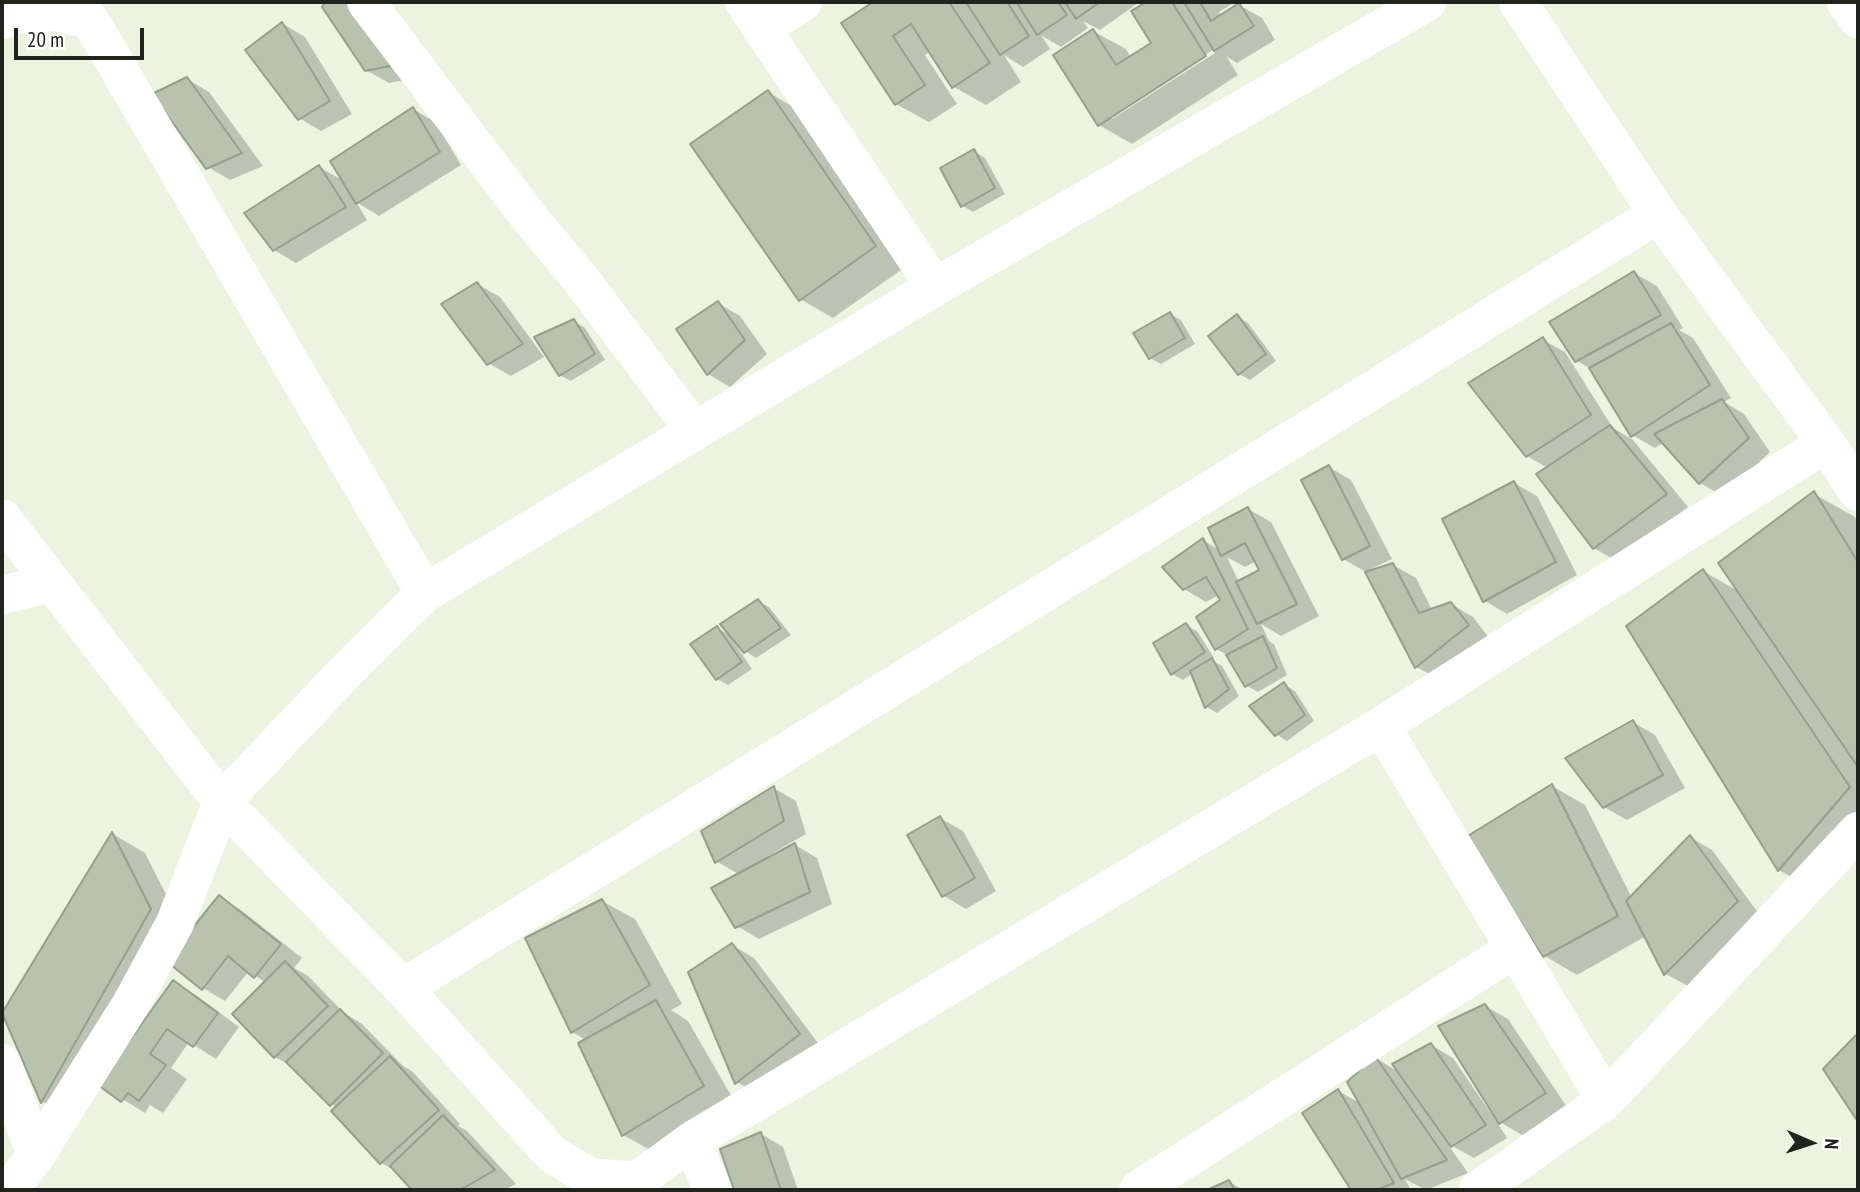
<!DOCTYPE html>
<style>
body{margin:0}
#map{position:relative;width:1860px;height:1192px;overflow:hidden;background:#ecf4e1;font-family:"PT Sans Narrow",sans-serif}
canvas{display:block}
.frame{position:absolute;inset:0;border:4px solid #21241d;pointer-events:none}
.north{position:absolute;left:1776px;top:1108px;width:70px;height:70px;-webkit-text-stroke:5px #fff;paint-order:stroke;rotate:93deg;font-size:19px;font-weight:700;line-height:28px;text-align:center;color:#21241d}
.north::after{content:'';display:block;margin:auto;width:24px;height:32px;background:#21241d;clip-path:polygon(50% 0,100% 100%,50% 72%,0 100%)}
.scale{position:absolute;left:14px;top:28px;width:130px;height:32px;box-sizing:border-box;border:4px solid #21241d;border-top:0;padding-left:9px;font-size:21px;line-height:24px;white-space:nowrap;color:#21241d;-webkit-text-stroke:5px #fff;paint-order:stroke}
</style>
<div id="map">
<canvas width="1860" height="1192"></canvas>
<div class="frame"></div>
<div class="north">N</div>
<div class="scale">20 m</div>
</div>
<script>
const g = document.querySelector('canvas').getContext('2d');
g.lineJoin = 'round';
function paint(path, color) { g.fillStyle = color; g.fill(path, 'evenodd'); }
const poly = rows => new Path2D(rows.map(r => 'M' + r).join(''));
function stroke(path, color, width, dash) { g.strokeStyle = color; g.lineWidth = width; g.lineCap = dash ? 'butt' : 'round'; g.setLineDash(dash || []); g.stroke(path); }
const shadow = poly([
 [327,2,357,2,415,78,389,83,366,70,324,7],
 [877,2,1137,2,1138,3,1100,30,1083,21,1088,28,1061,47,1041,35,1050,49,1023,67,1004,55,1021,82,986,105,954,87,931,51,925,55,957,104,929,122,896,104,844,24],
 [1149,2,1182,2,1188,5,1186,2,1235,2,1219,12,1222,16,1239,5,1262,18,1275,40,1237,63,1226,56,1238,75,1132,144,1099,125,1093,31,1126,49,1131,58,1153,44,1133,12],
 [1213,50,1215,53,1112,119,1112,115],
 [283,24,305,37,352,114,321,131,299,118],
 [187,79,209,92,263,166,230,180,208,167],
 [768,92,800,111,908,265,833,318,800,299],
 [413,109,435,122,461,165,379,216,356,202,367,220,296,263,274,250,319,167,344,181],
 [974,151,985,158,1005,194,973,212,963,206],
 [1634,273,1657,286,1683,328,1679,330,1693,338,1731,398,1724,402,1744,414,1770,452,1723,496,1700,483,1664,442,1655,448,1632,435,1593,370,1577,361],
 [477,284,500,297,544,357,511,376,488,363],
 [718,303,740,316,767,354,730,387,708,374],
 [1170,314,1181,320,1195,344,1161,364,1150,358],
 [1237,316,1248,323,1276,361,1250,380,1239,374],
 [574,321,585,328,605,360,571,381,560,375],
 [1543,340,1565,352,1613,428,1633,440,1688,507,1616,561,1594,548,1548,468,1527,456],
 [1329,467,1351,480,1392,559,1371,569,1372,571,1393,565,1416,578,1432,610,1451,604,1473,617,1490,639,1439,679,1416,667,1366,572,1343,559],
 [1514,483,1537,496,1577,575,1507,614,1485,601],
 [1814,494,1855,517,1858,523,1858,849,1820,894,1779,870,1629,627,1703,571,1740,592],
 [1248,509,1271,522,1319,616,1281,636,1261,624,1269,641,1274,644,1287,675,1258,692,1247,686,1229,656,1216,649,1222,601,1219,595,1206,602,1184,589,1203,540,1221,551],
 [1227,557,1245,567,1256,561,1261,570,1239,582],
 [758,601,769,607,791,635,756,658,745,651],
 [1186,625,1197,631,1214,658,1212,660,1222,666,1239,696,1217,713,1207,707,1193,673,1183,680,1172,674],
 [717,628,729,635,752,669,728,685,717,679],
 [1284,684,1295,691,1314,721,1287,741,1276,734],
 [1633,722,1655,735,1685,788,1627,820,1604,807],
 [1552,786,1585,805,1632,898,1690,837,1712,850,1759,914,1688,986,1666,974,1646,936,1577,975,1545,956],
 [774,788,796,801,806,834,768,856,770,859,795,845,817,858,832,904,759,939,737,926,740,875,716,861],
 [940,818,963,831,996,891,966,909,944,896],
 [113,834,145,853,183,928,74,1121,43,1102,3,1013],
 [219,897,241,910,302,958,294,968,308,976,344,1013,362,1024,403,1066,412,1071,460,1124,458,1126,466,1130,516,1184,504,1190,415,1190,399,1173,381,1163,337,1108,295,1068,275,1057,234,1014,266,983,249,971,225,1001,203,988],
 [602,901,635,919,682,1004,671,1010,688,1021,736,1104,656,1153,623,1135,586,1040,572,1032],
 [732,945,754,958,821,1047,759,1095,737,1082],
 [174,983,196,995,239,1027,216,1059,189,1042,171,1068,187,1079,163,1113,150,1105,145,1113,100,1085],
 [1485,1006,1508,1019,1567,1107,1522,1135,1495,1119,1507,1138,1474,1158,1447,1143,1468,1173,1426,1190,1405,1179,1411,1190,1353,1190,1305,1113,1338,1091,1362,1104,1376,1058,1400,1073,1431,1045,1453,1058,1492,1115,1494,1113],
 [761,1134,783,1147,798,1190,736,1190,722,1150],
 [1229,1182,1244,1190,1211,1190]
]);
const building = poly([
 [325,2,346,2,395,65,365,71,322,7,325,2],
 [873,2,949,2,990,63,952,88,911,24,893,36,925,85,895,105,841,23,873,2],
 [966,2,1007,2,1029,36,1000,55,966,2],
 [1019,2,1058,2,1067,15,1037,35,1017,3,1019,2],
 [1065,2,1100,2,1076,19,1065,2],
 [1146,2,1172,2,1206,56,1098,126,1053,55,1093,29,1116,65,1151,43,1131,11,1146,2],
 [1184,2,1200,2,1211,21,1239,3,1254,26,1214,51,1184,2],
 [282,22,330,101,298,120,245,50,282,22],
 [187,77,242,153,206,169,152,94,187,77],
 [768,90,876,246,799,301,690,144,768,90],
 [413,107,440,152,356,204,330,161,413,107],
 [974,149,995,188,961,207,940,168,974,149],
 [319,165,346,207,273,251,244,213,319,165],
 [1634,271,1661,315,1575,362,1549,322,1634,271],
 [477,282,523,344,487,365,441,304,477,282],
 [718,301,745,340,707,375,676,329,718,301],
 [1170,312,1185,338,1149,359,1133,333,1170,312],
 [1237,314,1266,354,1238,375,1208,336,1237,314],
 [574,319,595,354,559,376,534,337,574,319],
 [1671,323,1710,385,1631,437,1589,368,1671,323],
 [1543,337,1591,415,1526,457,1468,383,1543,337],
 [1722,399,1749,438,1699,484,1654,434,1722,399],
 [1610,425,1667,494,1593,549,1536,474,1610,425],
 [1329,465,1370,546,1342,560,1301,480,1329,465],
 [1514,481,1556,562,1483,602,1442,519,1514,481],
 [1814,491,1858,562,1858,767,1718,563,1814,491],
 [1248,507,1297,604,1257,624,1236,582,1259,570,1245,543,1221,556,1208,528,1248,507],
 [1203,538,1248,629,1215,650,1196,617,1220,600,1206,577,1183,590,1162,567,1203,538],
 [1393,563,1419,613,1451,602,1469,625,1415,668,1365,572,1393,563],
 [1703,569,1850,787,1778,871,1626,626,1703,569],
 [758,599,781,628,744,653,720,624,758,599],
 [1186,623,1205,652,1171,675,1153,643,1186,623],
 [717,626,742,662,716,680,690,644,717,626],
 [1263,636,1277,668,1245,687,1226,655,1263,636],
 [1212,658,1229,689,1205,708,1190,671,1212,658],
 [1284,682,1305,715,1275,736,1249,706,1284,682],
 [1633,720,1663,775,1603,808,1565,758,1633,720],
 [1552,784,1618,916,1543,957,1466,837,1552,784],
 [774,786,784,821,715,863,701,831,774,786],
 [940,816,975,878,942,897,907,835,940,816],
 [112,832,151,909,41,1103,2,1013,112,832],
 [1690,835,1738,901,1664,975,1626,901,1690,835],
 [795,843,810,892,735,928,711,888,795,843],
 [219,895,281,944,254,978,228,956,202,990,166,961,219,895],
 [602,899,650,985,571,1033,525,938,602,899],
 [732,943,800,1034,735,1084,688,972,732,943],
 [285,961,328,1006,274,1058,232,1014,285,961],
 [173,980,218,1013,193,1047,167,1029,150,1054,166,1065,139,1101,128,1093,121,1102,98,1085,173,980],
 [656,1000,704,1086,622,1136,578,1043,656,1000],
 [1485,1004,1546,1093,1499,1124,1438,1026,1485,1004],
 [340,1009,383,1053,330,1106,286,1062,340,1009],
 [1858,1033,1858,1122,1823,1069,1858,1033],
 [1431,1043,1486,1125,1451,1147,1392,1064,1431,1043],
 [390,1056,439,1110,380,1164,331,1111,390,1056],
 [1375,1056,1447,1160,1401,1179,1347,1082,1375,1056],
 [1338,1089,1394,1183,1376,1190,1351,1190,1302,1113,1338,1089],
 [443,1115,495,1170,460,1190,412,1190,390,1166,443,1115],
 [761,1132,781,1190,734,1190,720,1149,761,1132],
 [1229,1180,1235,1190,1207,1190,1229,1180]
]);
const minor = poly([
 [366,2,525,212,582,281,695,431],
 [744,2,935,287],
 [1518,2,1658,214,1826,443,1858,492],
 [1846,2,1858,19],
 [2,20,13,15,55,12,90,20,425,593],
 [761,28,803,2],
 [2,518,222,802,403,988,552,1154,589,1177,637,1181,691,1141,1381,726,1826,443],
 [2,595,50,583],
 [1381,726,1606,1100],
 [403,988,1658,214],
 [2,1063,36,1155],
 [691,1141,713,1190],
 [10,1190,36,1155,131,1004,175,923,222,802,350,667,425,593,935,287,1427,2],
 [1138,1190,1514,949],
 [1478,1190,1606,1100,1858,831]
]);
paint(shadow, '#0003');
paint(building, '#b9c1af');
stroke(building, '#969e8c', 2);
stroke(minor, '#fff', 38);
</script>
